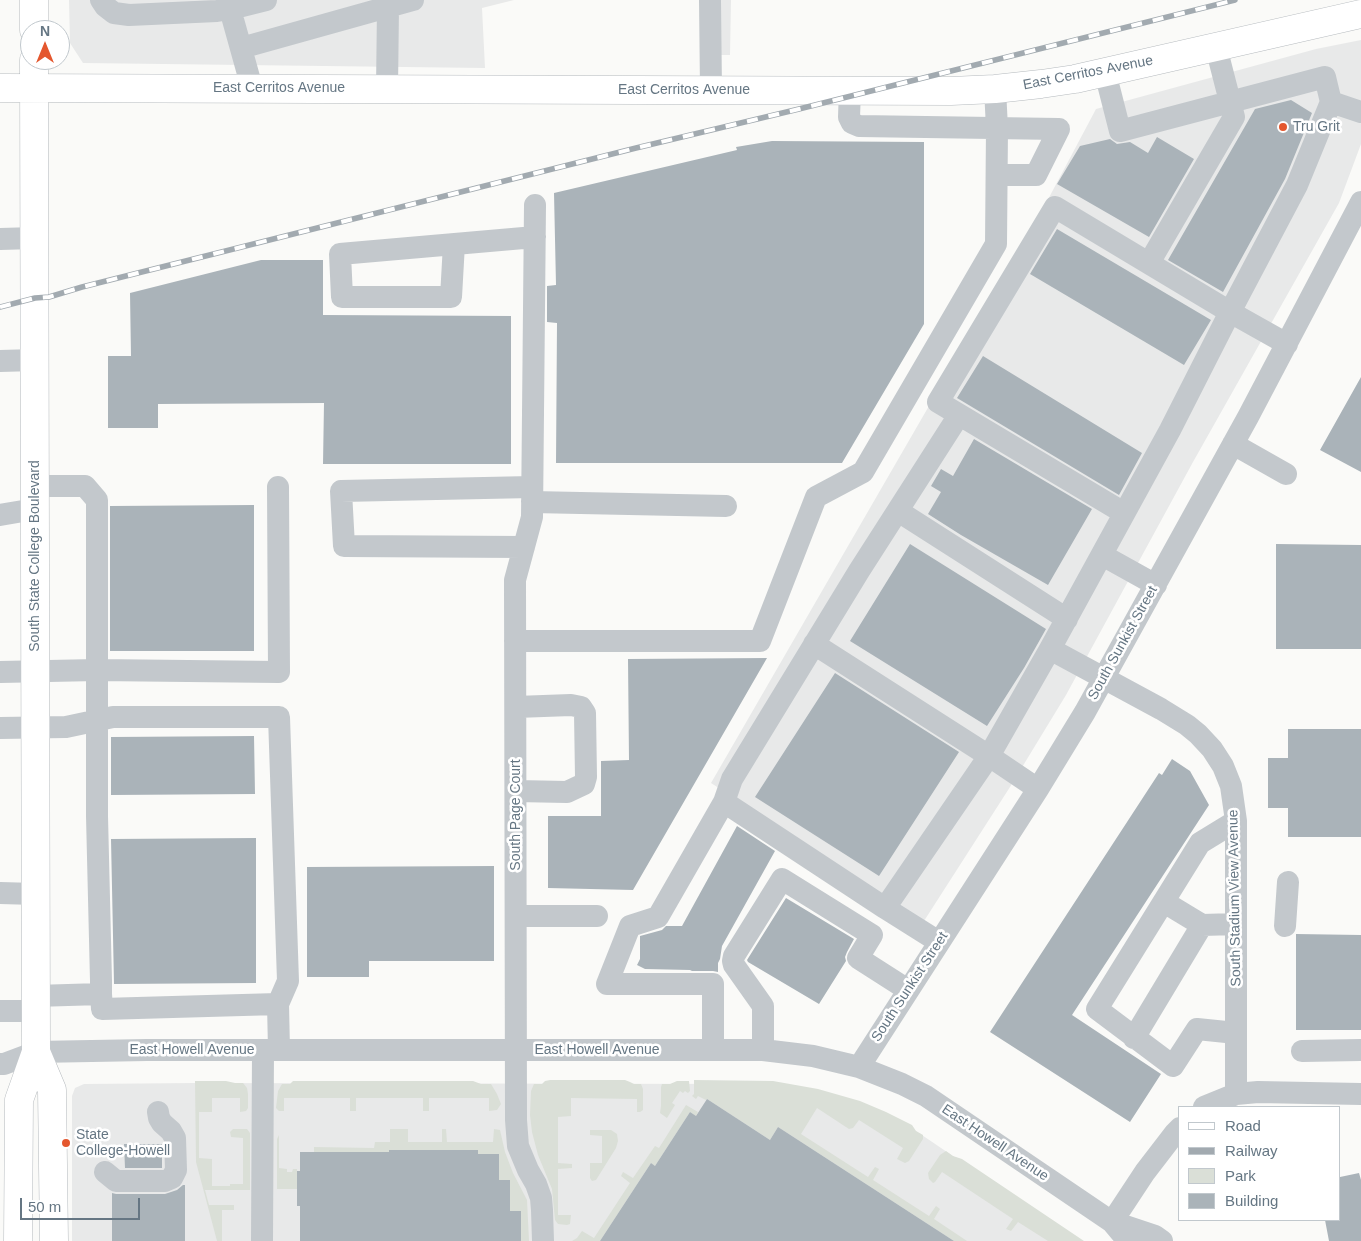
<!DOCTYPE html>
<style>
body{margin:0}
#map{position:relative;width:1361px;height:1241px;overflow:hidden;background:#fafaf8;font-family:Helvetica,sans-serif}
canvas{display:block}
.legend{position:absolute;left:1178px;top:1106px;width:162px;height:115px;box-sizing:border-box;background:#fff;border:1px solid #c1c8cd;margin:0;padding:6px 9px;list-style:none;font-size:15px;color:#657683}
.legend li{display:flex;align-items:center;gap:10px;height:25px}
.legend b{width:25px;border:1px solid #c1c8cd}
.north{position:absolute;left:20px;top:20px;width:50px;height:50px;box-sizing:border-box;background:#fff;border:1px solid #c1c8cd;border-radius:50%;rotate:0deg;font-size:14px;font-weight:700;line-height:20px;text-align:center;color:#657683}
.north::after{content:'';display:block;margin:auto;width:18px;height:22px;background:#e4572e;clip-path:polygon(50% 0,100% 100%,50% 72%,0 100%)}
.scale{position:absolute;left:20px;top:1198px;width:120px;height:22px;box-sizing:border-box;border:2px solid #657683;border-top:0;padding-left:6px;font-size:15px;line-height:18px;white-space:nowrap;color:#657683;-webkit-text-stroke:4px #fff;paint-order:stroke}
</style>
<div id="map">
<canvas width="1361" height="1241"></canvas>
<ul class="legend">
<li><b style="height:6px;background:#fff"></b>Road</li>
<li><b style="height:6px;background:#a2aab0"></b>Railway</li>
<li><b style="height:14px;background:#dadfd7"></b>Park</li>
<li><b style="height:14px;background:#aab3b9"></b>Building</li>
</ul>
<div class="north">N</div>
<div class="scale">50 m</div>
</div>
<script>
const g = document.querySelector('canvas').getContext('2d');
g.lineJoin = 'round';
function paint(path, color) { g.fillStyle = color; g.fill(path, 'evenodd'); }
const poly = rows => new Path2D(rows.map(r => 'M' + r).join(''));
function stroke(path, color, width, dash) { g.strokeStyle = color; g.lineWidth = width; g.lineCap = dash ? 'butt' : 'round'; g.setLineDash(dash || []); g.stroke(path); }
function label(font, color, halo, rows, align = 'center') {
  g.font = font + ' Helvetica,sans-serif'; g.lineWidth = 5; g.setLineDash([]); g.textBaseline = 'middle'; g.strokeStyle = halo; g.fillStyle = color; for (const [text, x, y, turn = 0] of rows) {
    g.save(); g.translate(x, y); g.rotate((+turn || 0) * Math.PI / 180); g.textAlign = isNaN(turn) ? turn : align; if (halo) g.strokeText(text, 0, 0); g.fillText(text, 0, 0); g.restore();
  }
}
const built = poly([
 [69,0,514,0,482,8,485,68,83,63,70,43],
 [700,0,731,0,730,55,700,55],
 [1361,40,1361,144,1339,203,1193,462,1066,695,1010,787,924,921,711,783,1044,207,1096,109,1316,49],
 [195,1083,751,1084,916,1131,1078,1241,72,1241,72,1096,75,1088,84,1084]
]);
const green = poly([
 [550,1080,625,1080,630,1082,634,1084,641,1084,643,1089,643,1110,640,1112,637,1112,637,1099,571,1098,571,1116,558,1117,558,1163,572,1164,572,1168,558,1169,558,1215,571,1215,570,1224,567,1225,558,1224,555,1220,552,1189,538,1155,532,1132,530,1115,531,1091,534,1084,542,1084,545,1081],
 [694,1080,773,1081,818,1089,860,1101,886,1112,912,1125,916,1131,923,1135,923,1139,909,1161,905,1163,897,1159,903,1148,859,1120,853,1128,849,1129,817,1108,801,1134,868,1177,875,1167,879,1169,873,1180,929,1216,936,1206,940,1209,934,1219,967,1241,954,1241,778,1127,770,1140,707,1099,706,1100,698,1096,696,1099,692,1096,694,1094],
 [195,1081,226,1081,235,1083,243,1083,247,1088,248,1094,248,1108,246,1111,240,1112,240,1098,212,1098,212,1112,199,1112,199,1158,212,1159,212,1186,230,1186,230,1184,243,1184,243,1138,231,1137,230,1132,233,1129,247,1129,250,1133,250,1190,205,1190,209,1205,234,1205,234,1210,222,1210,222,1241,217,1241,196,1162],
 [293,1081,473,1081,481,1084,491,1084,497,1094,501,1104,497,1110,489,1111,489,1098,429,1098,429,1111,423,1111,423,1098,356,1098,356,1111,350,1111,350,1098,284,1098,284,1111,279,1111,276,1108,278,1091,282,1084,290,1084],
 [677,1081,689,1081,690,1091,688,1093,685,1091,683,1093,680,1091,672,1103,675,1105,667,1118,660,1113,661,1106,661,1087,662,1084,670,1084],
 [686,1105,698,1112,696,1116,690,1112,655,1166,651,1163,600,1241,572,1241,577,1238,582,1231,594,1238,630,1183,621,1176,623,1172,633,1178,655,1146,659,1148],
 [390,1129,408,1129,408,1142,442,1142,442,1129,446,1129,447,1142,493,1142,494,1129,500,1130,505,1152,513,1173,527,1200,529,1241,521,1241,521,1211,510,1211,510,1180,499,1180,478,1154,477,1150,389,1150,389,1155,366,1155,366,1152,327,1152,326,1155,319,1155,319,1152,314,1152,314,1147,374,1148,375,1142,390,1142],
 [590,1130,611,1130,617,1134,618,1141,616,1148,596,1180,592,1181,590,1178,590,1163,602,1163,602,1136,590,1135],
 [279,1135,279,1168,287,1169,287,1172,292,1172,293,1169,297,1169,297,1189,277,1189,277,1139],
 [946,1151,953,1156,962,1159,1084,1241,1048,1241,1018,1222,1011,1231,1006,1229,1013,1219,942,1172,935,1182,933,1183,929,1179,928,1173,940,1155]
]);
const building = poly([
 [1291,100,1312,113,1285,179,1223,292,1168,260,1255,109],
 [1157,137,1194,159,1149,237,1057,184,1080,146,1110,139,1117,144,1130,142,1148,153],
 [772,141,924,142,924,324,842,463,556,463,557,323,547,322,547,286,556,285,554,193,737,150,736,147],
 [1057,229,1211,320,1184,365,1030,274],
 [261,260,323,260,323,315,511,316,511,464,323,464,324,403,158,404,158,428,108,428,108,356,131,356,130,293],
 [983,356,1142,453,1119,495,957,398],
 [1361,377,1361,472,1320,450],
 [974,439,1092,509,1048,585,961,535,928,514,941,492,931,486,941,469,953,476],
 [254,505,254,651,110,651,110,506],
 [910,544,1046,629,1024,668,987,726,850,641],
 [1276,544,1361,545,1361,649,1276,649],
 [767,658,633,890,548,888,548,816,601,816,601,761,629,760,628,659],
 [835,673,959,752,879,876,755,797],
 [1288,729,1361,729,1361,837,1288,837,1288,808,1268,808,1268,758,1288,758],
 [254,736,255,794,111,795,111,737],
 [1172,759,1190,771,1209,805,1072,1015,1161,1074,1130,1122,990,1032,1159,773,1162,775],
 [737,826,775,851,722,946,720,959,718,963,718,972,713,971,692,971,690,970,645,969,637,965,640,959,640,936,662,930,666,926,682,926],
 [256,838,256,983,114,984,111,839],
 [494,866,494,961,369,961,369,977,307,977,307,867],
 [786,898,854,939,847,952,845,957,846,961,819,1004,748,962,747,960],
 [1296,934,1361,935,1361,1030,1296,1030],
 [707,1099,770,1140,778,1127,954,1241,600,1241,651,1163,655,1166,690,1112,696,1116],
 [124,1144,162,1144,162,1168,125,1168],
 [389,1150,478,1150,478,1154,499,1154,499,1180,510,1180,510,1211,521,1211,521,1241,300,1241,300,1206,297,1206,297,1171,300,1171,300,1152,389,1152],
 [1359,1173,1361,1180,1361,1241,1329,1241,1325,1220,1340,1220,1340,1177],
 [183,1185,185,1185,185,1241,112,1241,112,1193,116,1194,165,1194,177,1190]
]);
const minor = poly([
 [101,0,105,6,114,13,129,15,217,11,230,9,266,0],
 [710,0,711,90],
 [230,9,252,88],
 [241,48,413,0],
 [1105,72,1120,131,1325,77,1331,102],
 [387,89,388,7,387,0],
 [850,90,849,117,852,123,859,126,1059,129,1036,175,997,175],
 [535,205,532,517,515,580,516,1120,518,1146,528,1170,536,1184,541,1198,542,1210,543,1241],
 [0,239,35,238],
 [454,244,451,297,342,297,340,254,535,237],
 [1149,263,1234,117,1216,47],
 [0,361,35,360],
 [1233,444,1286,474],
 [35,486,85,486,97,500,97,816,101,981,101,994,35,996],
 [532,502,726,506],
 [898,511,1067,619],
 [1124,513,938,402,1055,207,1230,312,1287,344],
 [0,515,35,509],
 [524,547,344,546,341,491,532,487],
 [1102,555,1156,585],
 [515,641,760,641,816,497,863,472,996,244,997,128,995,89],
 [814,644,989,756,1038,789],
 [1050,649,1161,709,1187,725,1198,734,1212,749,1223,766,1231,786,1236,821,1236,1094],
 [0,672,97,670,279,672,278,487],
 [516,707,571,705,581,707,585,713,586,777,584,784,567,792,516,791],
 [0,728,66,727,113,717,279,717,288,981,278,1004],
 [724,802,732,779,859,571,959,415],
 [0,893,35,894],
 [1164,902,1202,925],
 [516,916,597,916],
 [1285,926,1288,882],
 [939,942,885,908,989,756,1050,649,1170,430,1230,312,1297,185,1331,102,1361,112],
 [101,994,102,1009,278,1004,279,1050],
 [0,1011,35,1011],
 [1236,1033,1197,1029,1173,1066,1097,1009,1200,843,1236,821],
 [1134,1038,1202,925,1236,924],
 [713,1050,713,984,607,984,630,926,658,917,724,802,885,908],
 [763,1050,763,1006,734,965,733,961,734,956,782,879,872,935,858,958,908,990],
 [1302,1051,1361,1050],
 [0,1064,4,1064,36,1052,147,1050,763,1050,813,1056,859,1067,902,1084,926,1096,1112,1222,1128,1241],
 [859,1067,1038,789,1085,712,1248,417,1361,202],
 [1204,1107,1236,1094,1258,1092,1361,1094],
 [105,1172,116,1181,165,1181,172,1178,176,1170,175,1138,171,1131,162,1123,159,1118,158,1112],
 [1112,1222,1145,1172,1175,1133,1180,1128],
 [1113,1222,1155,1236,1162,1241],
 [262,1241,263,1050]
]);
const major = poly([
 [34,0,34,30],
 [0,88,951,91,995,89,1041,84,1075,79,1361,14],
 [36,1052,52,1090,54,1241],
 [18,1241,19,1100,36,1052,34,60]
]);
const rail = poly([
 [0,307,35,298,49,297,82,287,636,148,799,109,1235,0]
]);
const markers = [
 [1283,127,5,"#e4572e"],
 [66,1143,5,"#e4572e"]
];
const streetNames = [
 ["East Cerritos Avenue",1088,73,-11],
 ["East Cerritos Avenue",279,88],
 ["East Cerritos Avenue",684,90],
 ["South State College Boulevard",35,556,-90],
 ["South Sunkist Street",1123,643,-61],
 ["South Page Court",516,815,-90],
 ["South Stadium View Avenue",1235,898,-91],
 ["South Sunkist Street",910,987,-57],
 ["East Howell Avenue",192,1050],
 ["East Howell Avenue",597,1050],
 ["East Howell Avenue",995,1143,34]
];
const poiNames = [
 ["Tru Grit",1293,127],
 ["State",76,1135],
 ["College-Howell",76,1151]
];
paint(built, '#e8e9e9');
paint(green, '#dadfd7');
paint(building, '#aab3b9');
stroke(major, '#b5babe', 29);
stroke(minor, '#c3c8cc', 22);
stroke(major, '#fff', 28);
stroke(rail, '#a2aab0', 5.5);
stroke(rail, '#fff', 4, [11]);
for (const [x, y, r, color] of markers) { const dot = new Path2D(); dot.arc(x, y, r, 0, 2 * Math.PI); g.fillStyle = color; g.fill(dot); stroke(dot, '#fff', 2); }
label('14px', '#657683', '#fff', streetNames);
label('14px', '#657683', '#fff', poiNames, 'left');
</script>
